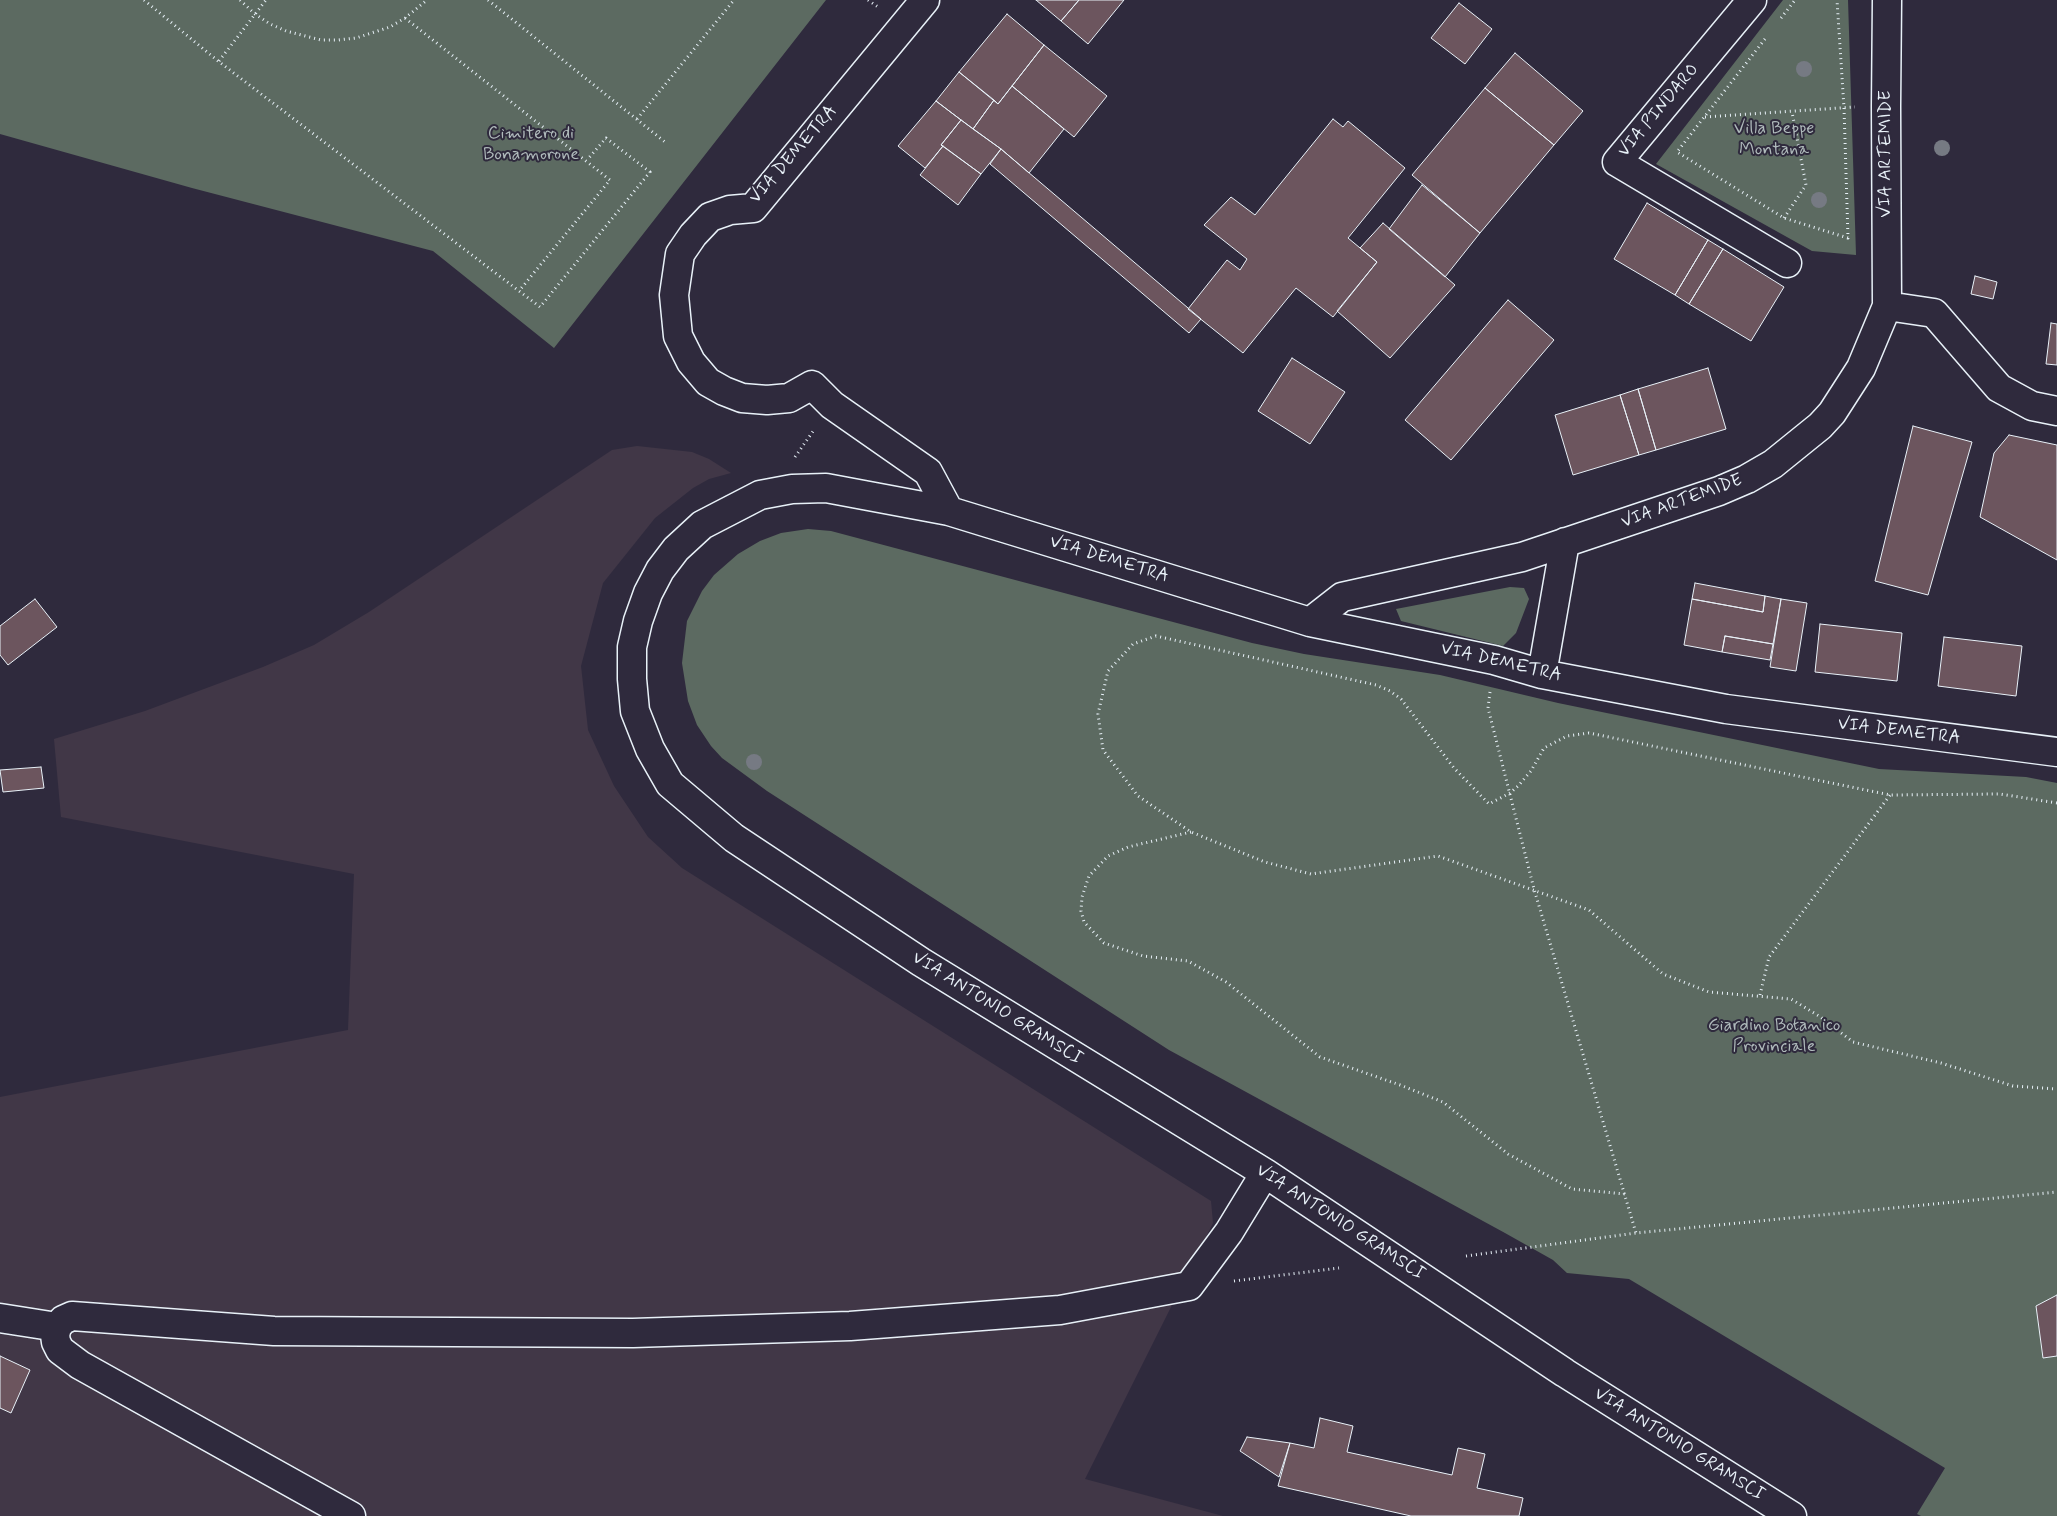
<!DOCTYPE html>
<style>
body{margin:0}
canvas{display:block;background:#2f2a3d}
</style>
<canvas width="2057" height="1516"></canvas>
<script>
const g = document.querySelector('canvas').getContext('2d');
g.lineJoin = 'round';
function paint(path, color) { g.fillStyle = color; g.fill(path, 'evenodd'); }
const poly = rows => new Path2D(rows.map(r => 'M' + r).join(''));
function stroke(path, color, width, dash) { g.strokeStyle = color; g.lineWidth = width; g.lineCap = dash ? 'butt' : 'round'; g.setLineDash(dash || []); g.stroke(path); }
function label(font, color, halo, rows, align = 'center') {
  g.font = font + ' Mynerve,sans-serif'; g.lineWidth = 4; g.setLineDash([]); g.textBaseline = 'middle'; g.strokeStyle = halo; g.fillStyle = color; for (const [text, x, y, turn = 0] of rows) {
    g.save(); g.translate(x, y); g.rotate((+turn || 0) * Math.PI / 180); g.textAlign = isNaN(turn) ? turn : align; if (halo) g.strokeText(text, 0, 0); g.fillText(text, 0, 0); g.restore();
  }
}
const built = poly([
 [637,446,692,452,709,459,731,473,709,479,693,488,655,518,603,583,581,666,588,730,614,786,648,837,682,868,1211,1201,1213,1223,1085,1479,1223,1516,0,1516,0,1097,348,1030,354,874,61,817,54,739,145,711,263,667,314,645,369,612,612,450]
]);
const green = poly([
 [0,0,826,0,554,348,433,251,192,188,0,134],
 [1783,0,1848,0,1856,255,1812,251,1656,164],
 [808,529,831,531,1252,643,1304,654,1440,675,1558,703,1879,769,2026,777,2057,783,2057,1516,1921,1516,1917,1514,1945,1468,1629,1279,1567,1273,1553,1260,1505,1233,1169,1050,767,791,722,758,711,746,697,725,688,701,682,663,687,621,702,591,714,575,738,554,760,541,781,533],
 [1510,587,1524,588,1529,599,1516,633,1503,646,1401,621,1396,609]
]);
const building = poly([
 [1036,0,1079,0,1061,21,1036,0],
 [1079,0,1124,0,1088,44,1061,21,1079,0],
 [1459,3,1492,29,1465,64,1431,38,1459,3],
 [1007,14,1044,45,998,104,959,72,1007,14],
 [1044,45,1107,96,1074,137,1012,86,1044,45],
 [1515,53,1583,111,1554,145,1485,88,1515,53],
 [959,72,994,100,973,129,936,101,959,72],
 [1012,86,1064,129,1029,173,1001,149,973,129,994,100,998,104,1012,86],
 [1485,88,1554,145,1480,233,1412,175,1485,88],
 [936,101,961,120,941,145,943,146,925,168,898,146,936,101],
 [1333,119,1343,127,1348,121,1405,168,1348,238,1377,262,1333,317,1296,288,1243,353,1188,309,1227,260,1240,270,1247,259,1204,225,1231,197,1255,215,1333,119],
 [961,120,1001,149,981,174,941,145,961,120],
 [943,146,981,174,958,205,920,175,943,146],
 [1001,149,1201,319,1189,333,990,164,1001,149],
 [1422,185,1480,233,1445,277,1389,229,1422,185],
 [1647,203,1708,240,1675,295,1614,259,1647,203],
 [1383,223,1455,285,1390,358,1337,311,1377,262,1360,248,1383,223],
 [1708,240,1723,249,1689,304,1675,295,1708,240],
 [1723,249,1784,287,1751,341,1689,304,1723,249],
 [1975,276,1997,282,1993,299,1971,294,1975,276],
 [1508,300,1554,340,1451,460,1405,420,1508,300],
 [2051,323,2057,324,2057,365,2046,364,2051,323],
 [1292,358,1345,392,1310,444,1258,411,1292,358],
 [1708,368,1726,429,1656,450,1638,389,1708,368],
 [1638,389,1656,450,1639,455,1620,395,1638,389],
 [1620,395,1639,455,1573,475,1555,415,1620,395],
 [1913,426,1972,442,1928,595,1875,581,1913,426],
 [2009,435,2057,445,2057,560,1980,517,1994,453,2009,435],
 [1695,583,1765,596,1763,612,1692,599,1695,583],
 [1765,596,1781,599,1773,644,1725,636,1722,652,1684,645,1692,599,1763,612,1765,596],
 [35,599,57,627,8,665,0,655,0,626,35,599],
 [1781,599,1807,603,1796,671,1770,667,1781,599],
 [1820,624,1902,633,1897,681,1815,672,1820,624],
 [1725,636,1773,644,1770,660,1722,652,1725,636],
 [1944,637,2022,646,2016,696,1938,686,1944,637],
 [41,767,44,788,3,792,0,770,41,767],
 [2057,1295,2057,1356,2043,1358,2036,1306,2057,1295],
 [0,1356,30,1370,11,1413,0,1408,0,1356],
 [1320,1418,1353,1426,1347,1452,1452,1475,1458,1448,1485,1454,1477,1488,1523,1498,1519,1516,1411,1516,1278,1486,1290,1443,1314,1448,1320,1418],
 [1247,1437,1290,1443,1279,1477,1240,1451,1247,1437]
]);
const path = poly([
 [144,0,218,61,540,307,650,172,606,138,587,160],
 [240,0,255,14,270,24,286,31,321,40,338,40,356,38,390,27,405,18,427,0],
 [488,0,665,142],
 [868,0,878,7],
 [405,18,610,180,519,291],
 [1781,18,1795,0],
 [1765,39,1677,152,1784,218,1848,238,1844,108,1837,0],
 [219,61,266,0],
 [1705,117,1855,107],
 [637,119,734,0],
 [1784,218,1806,185,1792,112],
 [795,457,814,430],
 [1490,692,1488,708,1534,889,1636,1233],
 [2057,803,2000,794,1890,795,1589,733,1567,736,1544,748,1531,771,1518,786,1510,793,1489,804,1454,768,1401,699,1390,691,1376,685,1156,636,1133,644,1108,671,1098,714,1103,750,1138,796,1191,832,1265,862,1311,874,1438,856,1589,910,1663,974,1709,992,1791,999,1819,1016,1853,1042,1941,1063,2013,1086,2057,1089],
 [1191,832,1128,847,1108,856,1089,876,1082,897,1081,911,1084,922,1104,943,1143,956,1188,961,1226,982,1320,1057,1400,1085,1443,1102,1508,1154,1572,1189,1625,1194],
 [1760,995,1769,957,1890,795],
 [1466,1256,1636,1233,2057,1192],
 [1234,1281,1339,1268]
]);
const minor = poly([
 [925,0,753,208,730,210,710,217,693,235,680,254,674,295,678,336,691,362,708,382,724,391,742,398,767,400,789,398,812,385,832,405,928,472,949,511],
 [1752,0,1617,162,1787,263],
 [1887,306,1934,313,1999,388,2032,406,2057,411],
 [1310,622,1342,597,1522,557,1719,491,1747,479,1773,464,1820,426,1832,413,1861,368,1887,306,1886,106,1887,0],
 [1542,674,1565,542],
 [0,1318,57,1327],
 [351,1516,80,1365,60,1350,56,1342,55,1335,57,1327,63,1320,72,1316,274,1331,633,1333,850,1326,1060,1310,1189,1286,1229,1232,1265,1173],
 [1792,1516,1565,1373,1265,1173,921,962,734,838,670,784,650,749,635,711,632,679,632,647,638,621,648,593,660,570,676,549,702,525,760,495,792,489,826,488,949,511,1310,622,1494,660,1542,674,1726,709,2057,752]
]);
const trees = [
 [1804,69],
 [1942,148],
 [1819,200],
 [754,762]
];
const streetNames = [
 ["VIA PINDARO",1659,111,-50],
 ["VIA ARTEMIDE",1886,154,-90],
 ["VIA DEMETRA",794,155,-49],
 ["VIA ARTEMIDE",1682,502,-20],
 ["VIA DEMETRA",1109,560,17],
 ["VIA DEMETRA",1501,663,13],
 ["VIA DEMETRA",1899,732,7],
 ["VIA ANTONIO GRAMSCI",997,1009,32],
 ["VIA ANTONIO GRAMSCI",1340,1223,33],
 ["VIA ANTONIO GRAMSCI",1679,1445,32]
];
const parkNames = [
 ["Villa Beppe",1774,129],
 ["Montana",1774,150],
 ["Cimitero di",531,134],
 ["Bonamorone",531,155],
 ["Giardino Botanico",1774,1026],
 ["Provinciale",1774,1047]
];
paint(built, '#413747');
paint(green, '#5c6a61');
paint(building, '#6c555e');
stroke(building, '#e8f1f8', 1);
stroke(minor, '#e8f1f8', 31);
stroke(path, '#e8f1f8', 3, [1, 4]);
stroke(minor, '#2f2a3d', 28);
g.fillStyle = '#767a83';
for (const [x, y] of trees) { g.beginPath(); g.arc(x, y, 8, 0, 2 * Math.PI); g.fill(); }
label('18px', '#e8f1f8', '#2f2a3d', streetNames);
label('18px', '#b0bbbc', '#2f2a3d', parkNames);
</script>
